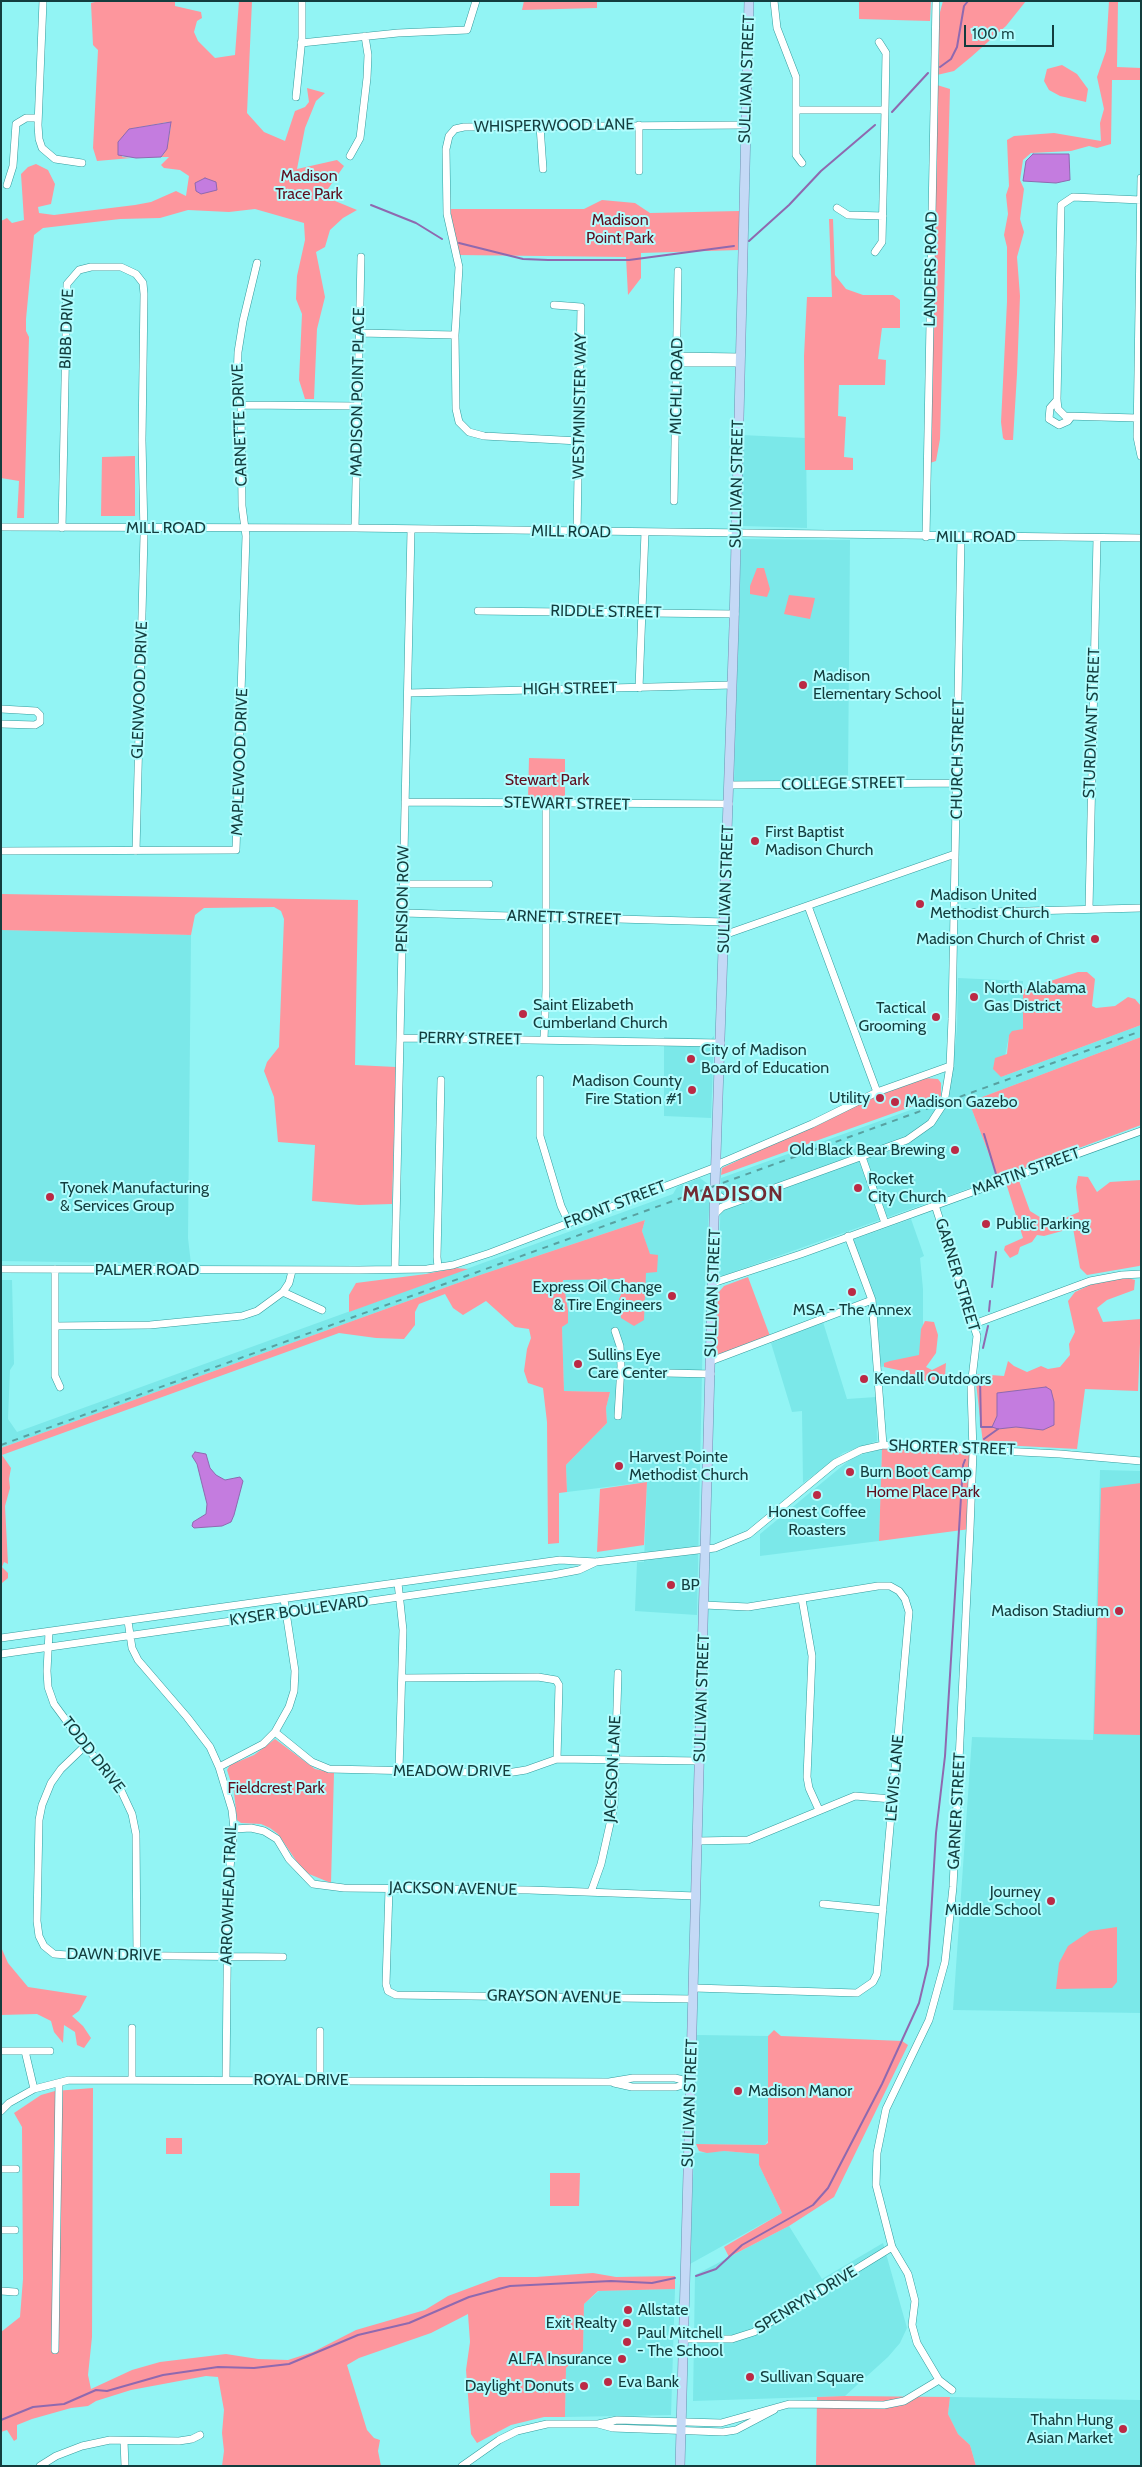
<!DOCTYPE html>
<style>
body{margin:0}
#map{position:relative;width:1142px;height:2467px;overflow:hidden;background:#92f4f4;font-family:Cabin,sans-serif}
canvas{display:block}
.frame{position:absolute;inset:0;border:2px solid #133d3e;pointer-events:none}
.scale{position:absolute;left:964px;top:25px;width:90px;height:22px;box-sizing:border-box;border:2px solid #133d3e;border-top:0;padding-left:6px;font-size:15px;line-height:18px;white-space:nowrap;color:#133d3e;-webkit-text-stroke:4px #b2fdfe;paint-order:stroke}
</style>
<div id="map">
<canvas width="1142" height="2467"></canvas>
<div class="frame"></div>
<div class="scale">100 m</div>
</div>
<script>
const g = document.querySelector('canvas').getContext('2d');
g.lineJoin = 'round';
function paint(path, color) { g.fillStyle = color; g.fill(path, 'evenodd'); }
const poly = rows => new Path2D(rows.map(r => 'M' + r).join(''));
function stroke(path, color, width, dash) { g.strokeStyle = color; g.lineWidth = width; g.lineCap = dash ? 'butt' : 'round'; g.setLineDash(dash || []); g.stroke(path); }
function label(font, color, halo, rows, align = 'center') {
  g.font = font + ' Cabin,sans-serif'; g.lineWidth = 4; g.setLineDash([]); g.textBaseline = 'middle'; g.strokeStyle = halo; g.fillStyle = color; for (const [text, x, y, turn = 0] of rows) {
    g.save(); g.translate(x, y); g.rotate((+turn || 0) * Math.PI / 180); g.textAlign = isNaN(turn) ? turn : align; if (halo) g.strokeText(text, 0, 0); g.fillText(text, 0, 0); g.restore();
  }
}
const built = poly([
 [741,435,806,438,807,528,743,526],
 [741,539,850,540,848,780,734,781],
 [1,930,191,935,188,1238,191,1264,1,1261],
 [958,978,1023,981,1023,1029,1009,1036,1001,1077,1141,1025,1141,1037,969,1102,998,1178,722,1276,719,1274,721,1178,941,1099,937,1108,947,1106,957,1030],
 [714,1036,711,1118,664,1116,664,1037,711,1039],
 [700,1178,708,1184,710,1190,703,1323,697,1615,635,1611,637,1562,644,1562,647,1482,567,1492,566,1465,607,1423,606,1408,610,1392,564,1391,562,1327,568,1310,563,1279,622,1279,625,1285,619,1299,646,1273,657,1255,650,1255,642,1231,645,1220,477,1276,1,1448,1,1280,12,1280,14,1364,10,1370,8,1419,17,1432,673,1194,677,1187],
 [911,1219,924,1256,920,1258,923,1289,923,1358,881,1367,876,1305,852,1240],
 [823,1322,847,1399,876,1397,877,1441,843,1453,803,1483,802,1411,792,1412,771,1343],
 [882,1449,879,1541,760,1556,760,1534,853,1457],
 [1100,1470,1141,1471,1141,2013,953,2010,972,1737,1093,1740],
 [697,2035,768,2036,769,2139,765,2145,694,2144],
 [724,2151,759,2154,759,2165,782,2213,690,2264,694,2153],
 [789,2226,822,2279,883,2243,907,2328,900,2343,888,2357,845,2396,693,2401,695,2275],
 [675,2289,671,2415,565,2417,566,2368,583,2351,584,2304,599,2291],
 [950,2397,1141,2400,1141,2466,976,2466,970,2445,958,2434,948,2414]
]);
const green = poly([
 [99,1,175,1,175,6,201,12,202,18,197,21,194,32,198,41,215,58,235,55,239,1,252,1,247,113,264,132,285,141,295,111,305,107,309,102,307,88,325,93,316,101,305,128,297,169,337,160,344,166,323,196,357,210,343,218,330,230,325,247,316,252,325,297,317,329,314,399,305,399,299,380,302,314,296,299,297,276,305,240,304,223,255,209,229,212,188,210,160,218,120,219,43,228,34,235,26,319,26,331,29,337,24,518,17,518,19,481,1,478,1,221,7,218,12,223,24,220,21,174,28,167,36,164,48,170,55,184,51,204,38,207,39,213,54,215,135,205,151,202,176,191,186,196,189,176,180,170,164,168,161,165,169,157,161,157,164,154,168,143,171,125,168,122,129,129,122,157,131,158,97,161,93,148,98,50,93,45,91,3],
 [524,1,597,1,597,8,522,10],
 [859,1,931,1,930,21,859,19],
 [943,1,1026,1,1006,26,971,57,954,71,937,75,937,23],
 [1109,1,1118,1,1117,67,1141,68,1141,80,1112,80,1111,144,1097,148,1089,146,1071,151,1031,153,1023,160,1020,180,1024,189,1020,219,1024,232,1017,257,1020,296,1017,374,1013,440,1005,440,1003,438,1001,422,1007,302,1007,247,1004,235,1008,214,1006,195,1009,186,1007,140,1014,136,1054,133,1101,141,1100,123,1104,109,1097,77,1106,51],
 [1062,65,1077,74,1088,89,1086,102,1060,96,1049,90,1044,81,1047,69],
 [937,85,950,89,940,439,936,461,930,463],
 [602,200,635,203,650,213,739,211,739,250,641,253,641,278,628,295,626,257,458,255,450,209,584,209],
 [829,219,833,219,835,275,846,289,863,295,893,295,900,300,900,328,882,328,878,359,886,360,885,385,839,385,838,416,846,417,844,457,853,458,853,470,805,470,804,356,807,297,832,297],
 [135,456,135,516,101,516,102,457],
 [757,568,764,568,770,589,767,597,750,594,750,586],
 [789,595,815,598,810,619,784,614],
 [529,758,565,759,565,801,528,800],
 [1,894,358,900,355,1065,396,1067,392,1204,359,1205,312,1201,315,1145,278,1142,274,1097,264,1071,267,1062,279,1047,284,919,281,911,274,907,204,908,195,915,191,935,1,930],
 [1078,972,1087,972,1095,979,1092,1006,1096,1008,1115,1006,1128,997,1135,999,1141,1006,1141,1025,1001,1077,993,1069,995,1058,1007,1054,1009,1035,1012,1031,1023,1029,1023,990],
 [1141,1037,1141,1125,998,1178,969,1102],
 [924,1078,938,1079,941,1083,941,1096,721,1175,722,1168,880,1094],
 [1078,1176,1088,1177,1097,1192,1110,1182,1141,1180,1141,1265,1139,1266,1087,1275,1080,1268,1073,1228,1044,1236,1037,1235,1032,1242,1020,1247,1018,1254,1010,1258,1004,1250,1005,1246,1023,1238,1006,1183,1018,1178,1030,1211,1051,1224,1079,1212,1076,1187],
 [645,1220,642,1231,650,1254,658,1255,657,1272,646,1273,644,1320,634,1326,621,1318,619,1299,625,1285,622,1279,563,1280,568,1310,568,1323,562,1327,564,1391,610,1392,606,1408,607,1423,566,1465,567,1492,559,1493,559,1543,548,1544,547,1422,543,1388,528,1383,524,1371,527,1349,531,1338,529,1329,515,1327,486,1301,463,1315,453,1308,445,1294,419,1304,415,1312,415,1325,404,1339,376,1338,339,1333,2,1455,11,1468,9,1479,10,1488,5,1506,8,1564,4,1562,2,1567,8,1573,8,1578,2,1583,1,1589,1,1448,477,1276],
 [455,1268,468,1269,349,1312,349,1295,356,1283,426,1274],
 [748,1277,770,1336,720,1356,716,1354,718,1293,724,1286],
 [1125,1277,1135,1280,1134,1290,1107,1300,1097,1308,1103,1322,1141,1319,1138,1391,1085,1389,1077,1449,983,1444,976,1383,977,1374,1004,1376,1008,1361,1014,1366,1027,1372,1041,1366,1048,1369,1060,1367,1070,1355,1069,1344,1075,1332,1068,1301,1075,1292,1092,1284],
 [925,1321,934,1322,938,1335,936,1353,926,1367,932,1370,946,1363,945,1376,933,1381,923,1381,903,1371,884,1367,884,1363,890,1361,919,1355,921,1329],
 [882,1449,973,1452,970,1529,879,1541],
 [647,1482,644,1545,597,1552,600,1489],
 [1141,1483,1141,1735,1094,1734,1101,1488],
 [275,1739,315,1769,334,1773,331,1883,309,1874,299,1865,278,1834,270,1828,261,1824,241,1823,237,1820,234,1792,227,1770,230,1765,254,1755],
 [1117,1927,1117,1982,1112,1988,1056,1989,1059,1963,1068,1946,1090,1931],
 [1,1947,8,1963,28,1987,87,1996,79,2011,72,2016,83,2026,91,2038,84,2048,77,2045,75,2032,64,2025,63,2043,54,2032,51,2021,37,2014,1,2015],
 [774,2030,781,2036,902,2041,908,2045,834,2197,789,2226,729,2257,724,2247,782,2213,759,2165,759,2154,724,2151,707,2153,699,2151,696,2144,765,2145,768,2143,768,2036],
 [93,2088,92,2337,88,2375,91,2389,132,2370,160,2362,226,2354,258,2359,288,2360,313,2352,356,2330,425,2310,448,2296,499,2277,536,2277,593,2273,616,2277,675,2276,675,2289,598,2291,584,2304,583,2351,566,2368,565,2417,544,2417,511,2425,477,2443,471,2434,466,2370,470,2342,468,2314,431,2333,359,2358,347,2365,367,2430,374,2438,380,2440,378,2451,381,2466,222,2466,224,2451,222,2433,224,2410,218,2377,206,2376,131,2390,96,2401,88,2406,71,2408,32,2419,17,2425,17,2439,14,2441,7,2430,1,2432,1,2332,20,2317,23,2279,22,2127,14,2113,41,2095,55,2091],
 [166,2138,182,2138,182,2154,166,2154],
 [550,2173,580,2173,579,2206,550,2206],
 [845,2396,950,2397,948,2414,958,2434,970,2445,976,2466,816,2466,817,2397]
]);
const water = poly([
 [171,122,167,149,161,157,136,158,118,155,118,142,129,129,171,122],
 [1033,154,1069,154,1070,180,1056,183,1023,181,1026,161,1033,154],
 [205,178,216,182,217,190,201,194,196,191,195,183,205,178],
 [1046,1387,1051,1390,1054,1402,1054,1425,1043,1430,1016,1427,998,1429,992,1427,997,1416,997,1393,1046,1387],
 [195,1452,206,1454,210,1468,216,1475,225,1480,240,1477,243,1481,234,1515,231,1522,222,1526,194,1528,192,1526,193,1522,206,1514,207,1504,197,1464,192,1456,195,1452]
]);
const stream = poly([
 [940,67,951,59,957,47,964,6,968,1],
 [892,112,928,73],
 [371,205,416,223,442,239],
 [749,241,789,205,821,171,875,125],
 [459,243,523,259,548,260,629,260,734,246],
 [984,1134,996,1174],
 [992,1287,996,1252],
 [989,1311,990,1301],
 [983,1348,988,1326],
 [980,1378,981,1427,992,1427],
 [984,1439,998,1429],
 [696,2276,716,2269,742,2245,813,2205,828,2188,882,2084,919,2003,928,1965,936,1833,945,1756,963,1465,965,1460],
 [1,2420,33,2407,64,2404,96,2390,107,2391,163,2375,218,2367,254,2368,289,2364,358,2335,409,2323,469,2297,510,2286,611,2281,652,2283,675,2278]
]);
const minor = poly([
 [43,1,38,125,39,139,42,148,55,159,82,163],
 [774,1,777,28,796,77,796,155,802,163],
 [301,43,398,33,467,30,476,1],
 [296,97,302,38,302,1],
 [796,110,885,110],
 [540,126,543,169],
 [350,156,360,138,367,78,368,55,365,36],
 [639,171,639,125],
 [1141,178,1137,437,1141,456],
 [7,185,13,166,16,124,26,118,38,118],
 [837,208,848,215,883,216],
 [875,252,882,242,885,110,886,53,879,42],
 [554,305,581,307,577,532],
 [359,333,455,335],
 [677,356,740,357],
 [677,363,740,363],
 [1057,400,1050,408,1049,419,1059,425,1068,421,1071,417],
 [241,405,357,406],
 [1137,418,1065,416,1058,409,1057,400,1061,205,1073,197,1141,200],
 [579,441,484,436,469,432,459,422,456,409,455,335,459,267,447,214,446,149,449,136,455,129,464,127,745,125],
 [674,501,678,271],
 [1,527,355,528,1141,538],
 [62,528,67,284,79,270,91,267,121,267,136,274,143,283,144,294,142,440,144,535,136,851],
 [355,528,361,257],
 [926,537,936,1],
 [478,611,735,614],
 [639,688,645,532],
 [408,693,732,685],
 [1,709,36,711,40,715,40,722,35,725,1,724],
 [730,785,957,783],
 [405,802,729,804],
 [1,851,236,850,246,536,242,506,241,405,237,381,238,352,243,321,257,263],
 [404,884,489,884],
 [808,906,877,1092],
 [1089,909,1097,538],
 [403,913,725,922],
 [954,913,1141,908],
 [724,935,955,854],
 [400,1038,721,1043],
 [544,1039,546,990,546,804],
 [540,1079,540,1136,561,1206,569,1223],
 [862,1157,885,1223],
 [715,1193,725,1200,733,1202],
 [935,1205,977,1336,971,1387,973,1452,970,1529,953,1887,945,1962,929,2020,886,2109,877,2153,876,2185,892,2247,908,2274,915,2301,912,2325,917,2343,939,2380,952,2390],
 [715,1214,722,1207,736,1202,907,1140,931,1123,944,1103,950,1066,952,1019,961,537],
 [848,1236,872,1300,883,1445],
 [438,1267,437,1257,441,1080],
 [1,1269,359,1270,427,1269,453,1265,490,1253,716,1167,721,1163,812,1124,877,1092,950,1066],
 [55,1269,55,1376,60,1387],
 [395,1269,411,530],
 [713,1283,801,1254,1141,1131],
 [283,1292,322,1310],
 [974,1324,1090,1281,1122,1275,1141,1274],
 [55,1326,150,1325,242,1316,257,1311,283,1292,289,1283,292,1271],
 [615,1331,620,1346,621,1366,618,1416],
 [711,1361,872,1300],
 [621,1372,711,1374],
 [398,1583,403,1630,399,1771],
 [802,1599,812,1656,807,1777,809,1788,819,1810],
 [128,1621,132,1648,138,1660,187,1717,210,1747,219,1767,232,1810,234,1829,228,1887,226,2080],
 [49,1632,47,1671,48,1687,54,1704,85,1746,118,1784,132,1814,136,1834,137,1955],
 [1,1638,560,1560,596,1562,715,1548,749,1534,835,1463,861,1450,883,1445,1060,1454,1141,1461],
 [1,1654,553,1575,579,1570,596,1562],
 [402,1678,538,1677,556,1680,559,1685,557,1759],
 [275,1732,312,1762,329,1769,507,1773,526,1770,557,1759,700,1761],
 [85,1746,61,1769,51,1783,42,1805,39,1820,37,1921,39,1936,44,1946,54,1954,67,1955,283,1957],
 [219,1767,263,1744,275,1732,289,1707,294,1691,295,1671,284,1599],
 [234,1829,251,1828,264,1831,277,1839,289,1859,313,1884,344,1888,529,1890,696,1896],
 [698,1841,748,1840,855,1796,892,1799],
 [389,1889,386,1984,388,1991,396,1995,693,1999],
 [591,1892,601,1864,614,1806,618,1673],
 [823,1904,883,1910],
 [694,1988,857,1993,873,1982,877,1974,909,1612,905,1599,899,1591,890,1586,878,1586,748,1607,704,1605],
 [320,2031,320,2081],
 [1,2051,50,2051],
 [25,2051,34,2089],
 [132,2080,132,2028],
 [614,2083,632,2087,676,2087,690,2083],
 [1,2111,9,2103,34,2089,69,2080,609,2082,633,2078,675,2078,691,2082],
 [1,2169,16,2169],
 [1,2230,15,2230],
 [1,2291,15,2292],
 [684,2339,732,2339,754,2332,892,2247],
 [55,2350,59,2083],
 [598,2424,613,2428,723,2432,736,2430,774,2410],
 [124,2441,125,2466],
 [40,2466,56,2456,82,2446,110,2440,179,2441,192,2439,200,2435],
 [462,2466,499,2440,517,2431,547,2424,598,2424,617,2420,721,2423,789,2404,884,2405,904,2401,939,2380]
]);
const major = poly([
 [680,2466,715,1185,734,626,749,1]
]);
const rail = poly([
 [1,1445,1141,1031]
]);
const markers = [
 [803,685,5,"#bb2a45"],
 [755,841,5,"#bb2a45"],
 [920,904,5,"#bb2a45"],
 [1095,939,5,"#bb2a45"],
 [974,997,5,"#bb2a45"],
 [523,1014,5,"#bb2a45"],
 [936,1017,5,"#bb2a45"],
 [691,1059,5,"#bb2a45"],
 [692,1090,5,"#bb2a45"],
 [880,1098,5,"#bb2a45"],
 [895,1102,5,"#bb2a45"],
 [955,1150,5,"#bb2a45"],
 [858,1188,5,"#bb2a45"],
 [50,1197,5,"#bb2a45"],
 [986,1224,5,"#bb2a45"],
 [852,1292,5,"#bb2a45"],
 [672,1296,5,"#bb2a45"],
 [578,1364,5,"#bb2a45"],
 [864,1379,5,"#bb2a45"],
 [619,1466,5,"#bb2a45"],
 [850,1472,5,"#bb2a45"],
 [817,1495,5,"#bb2a45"],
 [671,1585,5,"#bb2a45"],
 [1119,1611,5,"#bb2a45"],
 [1051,1901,5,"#bb2a45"],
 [738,2091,5,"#bb2a45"],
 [628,2310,5,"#bb2a45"],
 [627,2323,5,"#bb2a45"],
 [627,2342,5,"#bb2a45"],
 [622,2359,5,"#bb2a45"],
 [750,2377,5,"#bb2a45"],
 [608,2382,5,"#bb2a45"],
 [584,2386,5,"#bb2a45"],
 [1123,2429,5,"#bb2a45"]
];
const streetNames = [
 ["SULLIVAN STREET",747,79,-88],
 ["WHISPERWOOD LANE",554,126,-1],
 ["LANDERS ROAD",931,269,-89],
 ["BIBB DRIVE",67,329,-88],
 ["MICHLI ROAD",677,386,-89],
 ["MADISON POINT PLACE",358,392,-89],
 ["WESTMINISTER WAY",580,406,-89],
 ["CARNETTE DRIVE",240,425,-92],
 ["SULLIVAN STREET",737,484,-89],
 ["MILL ROAD",166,528],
 ["MILL ROAD",571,532,1],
 ["MILL ROAD",976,537],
 ["RIDDLE STREET",606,612,1],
 ["HIGH STREET",570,689,-1],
 ["GLENWOOD DRIVE",140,690,-88],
 ["STURDIVANT STREET",1092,723,-88],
 ["CHURCH STREET",958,759,-89],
 ["MAPLEWOOD DRIVE",240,762,-88],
 ["COLLEGE STREET",843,784,-1],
 ["STEWART STREET",567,804,1],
 ["SULLIVAN STREET",726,889,-88],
 ["PENSION ROW",403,899,-89],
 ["ARNETT STREET",564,918,2],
 ["PERRY STREET",470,1039,1],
 ["MARTIN STREET",1026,1172,-20],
 ["FRONT STREET",615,1205,-21],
 ["PALMER ROAD",147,1270],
 ["GARNER STREET",957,1275,73],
 ["SULLIVAN STREET",713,1293,-88],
 ["SHORTER STREET",952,1448,2],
 ["KYSER BOULEVARD",299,1611,-8],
 ["SULLIVAN STREET",702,1698,-88],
 ["TODD DRIVE",93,1755,52],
 ["JACKSON LANE",613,1769,-87],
 ["MEADOW DRIVE",452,1771],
 ["LEWIS LANE",895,1778,-85],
 ["GARNER STREET",957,1811,-87],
 ["JACKSON AVENUE",453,1889,1],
 ["ARROWHEAD TRAIL",229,1894,-88],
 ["DAWN DRIVE",114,1955,1],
 ["GRAYSON AVENUE",554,1997,1],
 ["ROYAL DRIVE",301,2080],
 ["SULLIVAN STREET",690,2103,-88],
 ["SPENRYN DRIVE",806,2300,-31]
];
const parkNames = [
 ["Madison",309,176],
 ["Trace Park",309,194],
 ["Madison",620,220],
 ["Point Park",620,238],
 ["Stewart Park",547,780],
 ["Home Place Park",923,1492],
 ["Fieldcrest Park",276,1788]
];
const poiNames = [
 ["Madison",813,676],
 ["Elementary School",813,694],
 ["First Baptist",765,832],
 ["Madison Church",765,850],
 ["Madison United",930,895],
 ["Methodist Church",930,913],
 ["Madison Church of Christ",1085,939,"right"],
 ["North Alabama",984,988],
 ["Gas District",984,1006],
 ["Saint Elizabeth",533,1005],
 ["Cumberland Church",533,1023],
 ["Tactical",926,1008,"right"],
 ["Grooming",926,1026,"right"],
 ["City of Madison",701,1050],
 ["Board of Education",701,1068],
 ["Madison County",682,1081,"right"],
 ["Fire Station #1",682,1099,"right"],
 ["Utility",870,1098,"right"],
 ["Madison Gazebo",905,1102],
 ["Old Black Bear Brewing",945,1150,"right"],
 ["Rocket",868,1179],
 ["City Church",868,1197],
 ["Tyonek Manufacturing",60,1188],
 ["& Services Group",60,1206],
 ["Public Parking",996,1224],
 ["Express Oil Change",662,1287,"right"],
 ["& Tire Engineers",662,1305,"right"],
 ["MSA - The Annex",852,1310,"center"],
 ["Sullins Eye",588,1355],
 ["Care Center",588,1373],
 ["Kendall Outdoors",874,1379],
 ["Harvest Pointe",629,1457],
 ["Methodist Church",629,1475],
 ["Burn Boot Camp",860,1472],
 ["Honest Coffee",817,1512,"center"],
 ["Roasters",817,1530,"center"],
 ["BP",681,1585],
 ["Madison Stadium",1109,1611,"right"],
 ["Journey",1041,1892,"right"],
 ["Middle School",1041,1910,"right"],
 ["Madison Manor",748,2091],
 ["Allstate",638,2310],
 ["Exit Realty",617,2323,"right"],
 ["Paul Mitchell",637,2333],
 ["- The School",637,2351],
 ["ALFA Insurance",612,2359,"right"],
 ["Sullivan Square",760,2377],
 ["Eva Bank",618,2382],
 ["Daylight Donuts",574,2386,"right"],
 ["Thahn Hung",1113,2420,"right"],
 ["Asian Market",1113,2438,"right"]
];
const districtNames = [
 ["MADISON",733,1195]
];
paint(built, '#7be8e9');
paint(green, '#fd969d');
paint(water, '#c47cdf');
stroke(water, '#8f69af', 1);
stroke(stream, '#8f69af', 2);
stroke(minor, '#349c9d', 8);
stroke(major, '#6d92b2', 10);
stroke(minor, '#fff', 7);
stroke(major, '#c4d9f6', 9);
stroke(rail, '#58a1a1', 2, [6, 6]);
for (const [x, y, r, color] of markers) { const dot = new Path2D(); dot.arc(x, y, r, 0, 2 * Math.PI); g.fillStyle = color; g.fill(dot); stroke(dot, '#b2fdfe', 2); }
label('16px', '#133d3e', '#b2fdfe', streetNames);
label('16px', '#5f0e1e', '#b2fdfe', parkNames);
label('16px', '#133d3e', '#b2fdfe', poiNames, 'left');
g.letterSpacing = '1px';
label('bold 21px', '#722b33', '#b2fdfe', districtNames);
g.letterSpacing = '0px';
</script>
